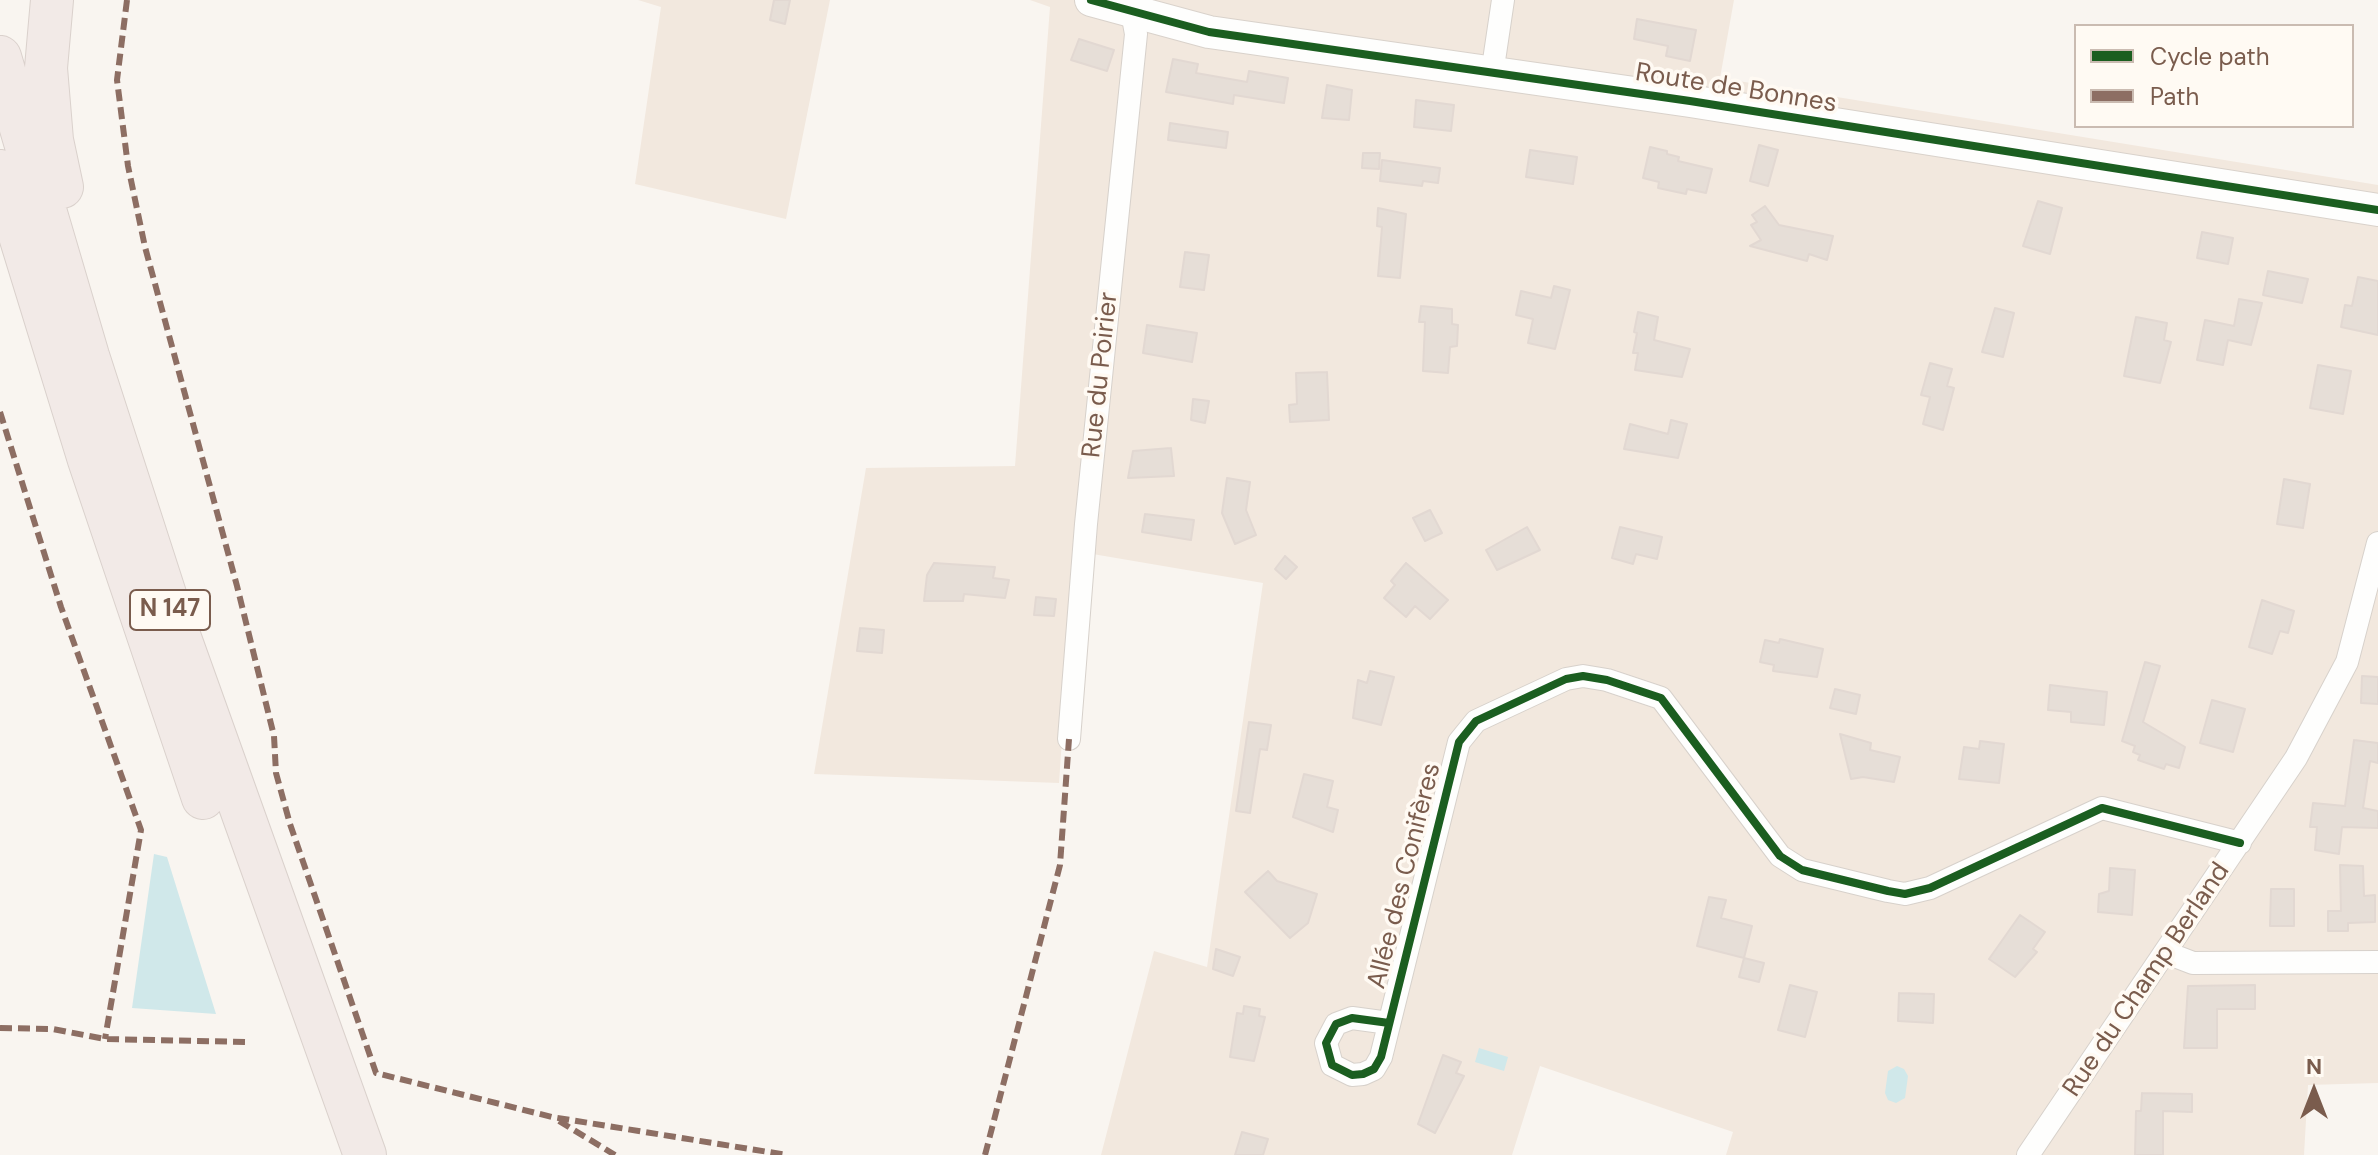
<!DOCTYPE html>
<meta charset="utf-8">
<style>
body{margin:0}
#map{position:relative;width:2378px;height:1155px;overflow:hidden;background:#f9f5f0;font-family:"DM Sans",sans-serif}
canvas{display:block}
.legend{position:absolute;left:2074px;top:24px;width:280px;height:104px;box-sizing:border-box;background:#fffaf3;border:2px solid #cabbb1;margin:0;padding:10px 14px;list-style:none;font-size:24px;color:#7a5c4d}
.legend li{display:flex;align-items:center;gap:16px;height:40px}
.legend b{width:40px;border:2px solid #cabbb1}
.north{position:absolute;left:2274px;top:1051px;width:80px;height:80px;-webkit-text-stroke:6px #fffaf3;paint-order:stroke;rotate:0deg;font-size:22px;font-weight:700;line-height:32px;text-align:center;color:#7a5c4d}
.north::after{content:'';display:block;margin:auto;width:28px;height:36px;background:#7a5c4d;clip-path:polygon(50% 0,100% 100%,50% 72%,0 100%)}
</style>
<div id="map">
<canvas width="2378" height="1155"></canvas>
<ul class="legend">
<li><b style="height:10px;background:#1b5e20"></b>Cycle path</li>
<li><b style="height:10px;background:#8d6e63"></b>Path</li>
</ul>
<div class="north">N</div>
</div>
<script>
const g = document.querySelector('canvas').getContext('2d');
g.lineJoin = 'round';
function paint(path, color) { g.fillStyle = color; g.fill(path, 'evenodd'); }
const poly = rows => new Path2D(rows.map(r => 'M' + r).join(''));
function stroke(path, color, width, dash) { g.strokeStyle = color; g.lineWidth = width; g.lineCap = dash ? 'butt' : 'round'; g.setLineDash(dash || []); g.stroke(path); }
function label(font, color, halo, rows, align = 'center') {
  g.font = font + ' "DM Sans",sans-serif'; g.lineWidth = 7; g.setLineDash([]); g.textBaseline = 'middle'; g.strokeStyle = halo; g.fillStyle = color; for (const [text, x, y, turn = 0] of rows) {
    g.save(); g.translate(x, y); g.rotate((+turn || 0) * Math.PI / 180); g.textAlign = isNaN(turn) ? turn : align; if (halo) g.strokeText(text, 0, 0); g.fillText(text, 0, 0); g.restore();
  }
}
const residential = poly([
 [638,0,830,0,786,219,635,184,661,7],
 [1030,0,1734,0,1720,78,2378,185,2378,1083,2308,1085,2304,1155,1726,1155,1733,1132,1540,1066,1512,1155,1101,1155,1154,951,1207,967,1263,583,1075,551,1059,783,814,774,866,468,1015,466,1050,7]
]);
const water = poly([
 [154,854,167,857,216,1014,132,1008],
 [1479,1048,1508,1057,1504,1071,1475,1062],
 [1897,1066,1904,1069,1908,1076,1905,1098,1896,1103,1888,1100,1885,1093,1888,1071]
]);
const building = poly([
 [774,0,790,0,785,24,770,20,774,0],
 [1637,19,1696,30,1690,61,1666,56,1668,46,1634,39,1637,19],
 [1079,39,1114,50,1107,71,1071,60,1079,39],
 [1173,59,1198,64,1196,73,1247,82,1249,71,1288,78,1284,103,1234,95,1233,104,1166,92,1173,59],
 [1327,85,1352,90,1349,120,1322,118,1327,85],
 [1416,100,1454,105,1451,131,1414,127,1416,100],
 [1170,123,1228,132,1226,148,1168,140,1170,123],
 [1759,145,1778,150,1768,186,1750,181,1759,145],
 [1650,147,1667,151,1667,154,1679,157,1678,161,1712,169,1706,193,1687,189,1686,194,1658,188,1659,182,1643,178,1650,147],
 [1530,150,1577,157,1573,184,1526,177,1530,150],
 [1363,153,1380,153,1379,169,1362,168,1363,153],
 [1382,160,1440,168,1438,183,1423,181,1422,186,1380,181,1382,160],
 [2038,201,2062,208,2050,254,2023,246,2038,201],
 [1765,206,1779,225,1833,236,1827,260,1809,254,1807,261,1750,246,1761,240,1751,225,1757,222,1752,215,1765,206],
 [1378,208,1406,214,1400,278,1378,276,1382,227,1377,226,1378,208],
 [2202,232,2233,238,2228,264,2197,258,2202,232],
 [1185,252,1209,255,1204,290,1180,287,1185,252],
 [2268,271,2308,279,2302,303,2263,295,2268,271],
 [2358,277,2378,281,2378,335,2341,327,2345,305,2352,306,2358,277],
 [1554,286,1570,290,1555,349,1528,343,1533,319,1516,315,1521,291,1551,298,1554,286],
 [2239,299,2262,303,2251,345,2228,340,2223,365,2197,360,2205,320,2234,326,2239,299],
 [1421,306,1452,309,1452,324,1458,325,1457,346,1450,347,1448,373,1423,371,1425,322,1419,322,1421,306],
 [1995,308,2014,313,2003,357,1982,352,1995,308],
 [1638,312,1658,317,1654,340,1690,349,1682,377,1635,370,1638,353,1633,353,1637,333,1634,332,1638,312],
 [2136,317,2167,323,2164,340,2171,342,2160,383,2124,376,2136,317],
 [1147,325,1197,333,1192,362,1143,353,1147,325],
 [1930,363,1952,369,1947,386,1954,388,1943,430,1923,424,1930,397,1921,395,1930,363],
 [2318,365,2351,371,2343,414,2310,408,2318,365],
 [1327,372,1329,420,1290,422,1289,405,1297,404,1296,373,1327,372],
 [1193,399,1209,401,1205,423,1191,420,1193,399],
 [1671,420,1687,424,1678,458,1624,449,1630,424,1668,434,1671,420],
 [1171,448,1174,476,1128,478,1133,451,1171,448],
 [1227,478,1250,482,1246,510,1256,535,1235,544,1222,513,1227,478],
 [2284,479,2310,484,2303,528,2277,524,2284,479],
 [1430,510,1442,533,1425,541,1413,518,1430,510],
 [1145,514,1194,520,1191,540,1142,532,1145,514],
 [1527,527,1540,550,1497,570,1486,550,1527,527],
 [1620,527,1662,537,1657,559,1636,554,1633,564,1612,558,1620,527],
 [1285,556,1297,567,1286,579,1275,569,1285,556],
 [934,563,995,567,993,578,1009,580,1005,598,964,594,963,601,924,601,927,575,934,563],
 [1406,563,1448,600,1430,619,1415,606,1406,617,1384,598,1395,585,1391,581,1406,563],
 [1036,597,1056,599,1054,616,1034,615,1036,597],
 [2262,600,2294,611,2288,633,2280,631,2272,654,2249,647,2262,600],
 [860,628,884,630,882,653,857,651,860,628],
 [1780,639,1823,649,1817,677,1773,671,1774,665,1760,662,1765,640,1779,643,1780,639],
 [2145,662,2160,666,2143,722,2185,747,2179,768,2166,764,2164,769,2138,760,2140,755,2133,752,2135,746,2122,741,2145,662],
 [1370,671,1394,677,1381,725,1353,718,1358,680,1367,683,1370,671],
 [2362,676,2378,677,2378,704,2361,703,2362,676],
 [2050,685,2107,692,2104,725,2071,722,2071,712,2048,710,2050,685],
 [1835,689,1860,695,1856,714,1830,708,1835,689],
 [2212,700,2245,709,2233,752,2200,743,2212,700],
 [1249,722,1271,725,1267,750,1260,749,1250,813,1236,811,1249,722],
 [1840,734,1871,743,1870,750,1900,757,1894,782,1863,777,1851,779,1840,734],
 [2354,740,2378,743,2378,763,2370,761,2363,808,2378,811,2378,828,2342,827,2339,854,2315,850,2317,827,2310,827,2313,803,2345,806,2354,740],
 [1980,741,2004,744,1999,783,1959,779,1964,747,1979,749,1980,741],
 [1304,774,1333,781,1327,807,1338,810,1333,832,1293,817,1304,774],
 [2340,865,2363,866,2364,896,2375,895,2375,922,2348,923,2348,931,2328,931,2328,911,2341,911,2340,865],
 [2110,868,2135,870,2132,915,2098,912,2099,894,2109,891,2110,868],
 [1268,871,1277,881,1317,894,1308,923,1290,938,1245,892,1268,871],
 [2271,889,2294,889,2294,926,2270,926,2271,889],
 [1709,897,1726,900,1721,918,1752,926,1744,958,1764,963,1759,982,1739,977,1744,958,1697,946,1709,897],
 [2020,915,2045,932,2033,949,2037,952,2015,977,1989,959,2020,915],
 [1216,949,1240,957,1233,976,1213,969,1216,949],
 [1790,985,1817,992,1805,1037,1778,1030,1790,985],
 [2255,985,2255,1009,2217,1009,2217,1048,2184,1048,2188,986,2255,985],
 [1899,993,1934,994,1933,1023,1898,1021,1899,993],
 [1244,1006,1260,1009,1259,1016,1265,1017,1254,1061,1230,1057,1237,1013,1243,1014,1244,1006],
 [1443,1055,1461,1062,1456,1073,1464,1076,1435,1133,1418,1124,1443,1055],
 [2142,1093,2192,1094,2192,1112,2163,1111,2163,1155,2135,1155,2136,1111,2141,1111,2142,1093],
 [1242,1132,1268,1139,1263,1155,1235,1155,1242,1132]
]);
const street = poly([
 [1492,74,1503,0],
 [1069,739,1086,524,1136,34,1130,1],
 [2167,953,2193,963,2378,962],
 [1389,1023,1352,1018,1336,1024,1326,1043,1332,1065,1352,1075,1363,1074,1374,1069,1381,1057,1459,742,1476,721,1566,679,1583,676,1607,680,1661,698,1780,856,1802,870,1888,891,1905,894,1930,888,2102,808,2240,843],
 [2028,1155,2296,758,2347,662,2378,543]
]);
const secondary = poly([
 [1091,0,1209,32,1690,101,2378,210]
]);
const highway = poly([
 [52,0,46,68,52,140,62,187],
 [0,57,88,356,171,613,365,1155],
 [0,171,89,460,203,798]
]);
const quiet = poly([
 [127,0,117,80,128,166,145,247,237,586,274,736,276,773,290,824,376,1073,552,1117,787,1155],
 [0,412,61,607,141,830,105,1039],
 [0,1028,53,1029,105,1039,248,1042],
 [559,1121,615,1155],
 [985,1155,1060,865,1069,739]
]);
const cycleway = poly([
 [1091,0,1209,32,1690,101,2378,210],
 [1389,1023,1352,1018,1336,1024,1326,1043,1332,1065,1352,1075,1363,1074,1374,1069,1381,1057,1459,742,1476,721,1566,679,1583,676,1607,680,1661,698,1780,856,1802,870,1888,891,1905,894,1930,888,2102,808,2240,843]
]);
const shields = [
 [170,610,80]
];
const shieldNames = [
 ["N 147",170,610]
];
const streetNames = [
 ["Route de Bonnes",1736,89,9],
 ["Rue du Poirier",1101,375,-84],
 ["Allée des Conifères",1405,876,-76],
 ["Rue du Champ Berland",2147,980,-56]
];
paint(residential, '#f2e8de');
paint(water, '#d0e8ea');
paint(building, '#e6ded7');
stroke(building, '#e2d8d2', 2);
stroke(street, '#d7d1cb', 24);
stroke(secondary, '#d9d2cb', 34);
stroke(highway, '#dad1cc', 44);
stroke(street, '#fefefd', 22);
stroke(secondary, '#fefefd', 32);
stroke(highway, '#f2eae7', 42);
stroke(quiet, '#8d6e63', 6, [12, 6]);
stroke(cycleway, '#1b5e20', 8);
for (const [x, y, w] of shields) { const box = new Path2D(); box.roundRect(x - w / 2, y - 20, w, 40, 6); g.fillStyle = '#fffaf3'; g.fill(box); stroke(box, '#7a5c4d', 2); }
label('bold 24px', '#7a5c4d', null, shieldNames);
label('26px', '#7a5c4d', '#fffaf3', streetNames);
</script>
